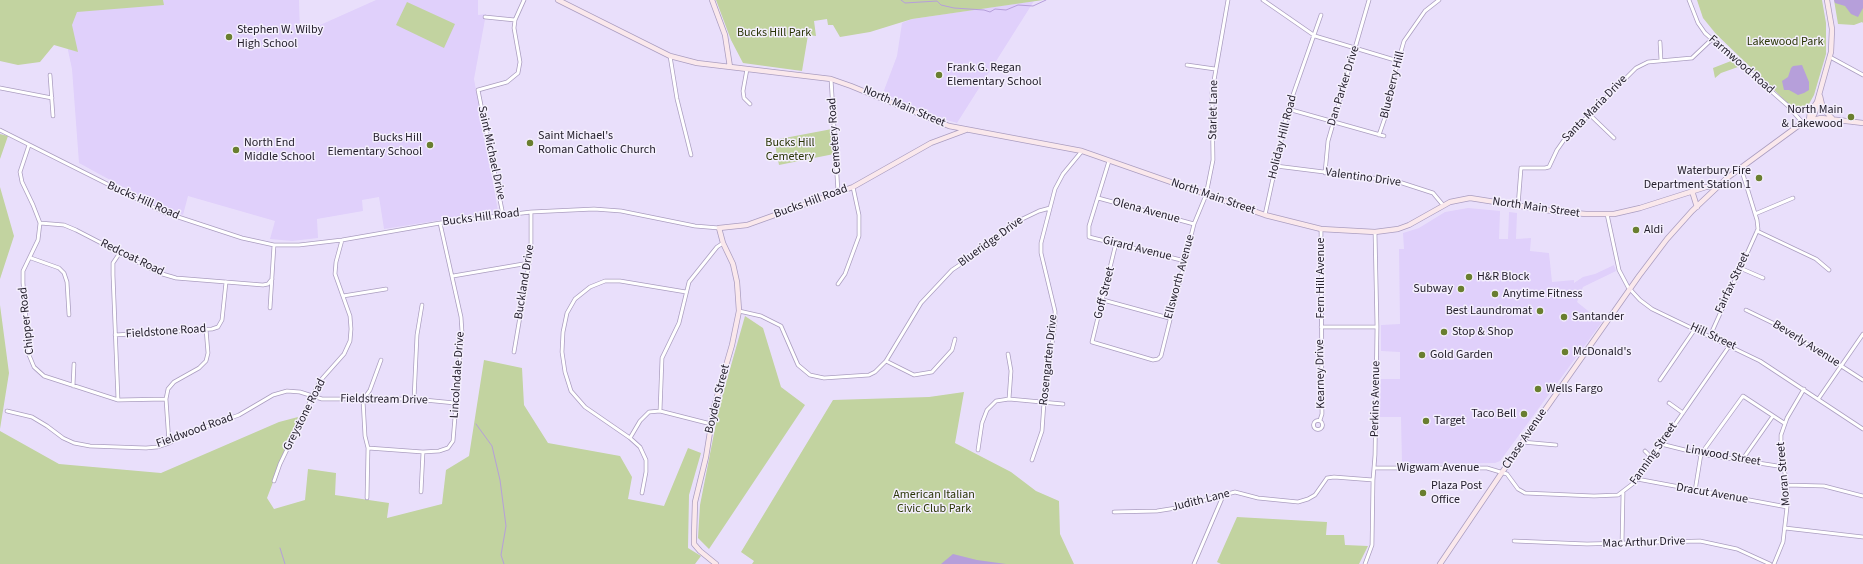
<!DOCTYPE html>
<style>
body{margin:0}
canvas{display:block;background:#e9dffb}
</style>
<canvas width="1863" height="564"></canvas>
<script>
const g = document.querySelector('canvas').getContext('2d');
g.lineJoin = 'round';
function paint(path, color) { g.fillStyle = color; g.fill(path, 'evenodd'); }
const poly = rows => new Path2D(rows.map(r => 'M' + r).join(''));
function stroke(path, color, width, dash) { g.strokeStyle = color; g.lineWidth = width; g.lineCap = dash ? 'butt' : 'round'; g.setLineDash(dash || []); g.stroke(path); }
function label(font, color, halo, rows, align = 'center') {
  g.font = font + ' "Source Sans 3",sans-serif'; g.lineWidth = 3; g.setLineDash([]); g.textBaseline = 'middle'; g.strokeStyle = halo; g.fillStyle = color; for (const [text, x, y, turn = 0] of rows) {
    g.save(); g.translate(x, y); g.rotate((+turn || 0) * Math.PI / 180); g.textAlign = isNaN(turn) ? turn : align; if (halo) g.strokeText(text, 0, 0); g.fillText(text, 0, 0); g.restore();
  }
}
const built = poly([
 [59,0,299,0,300,34,376,0,478,0,478,15,486,14,474,79,498,211,384,229,379,197,362,200,363,211,317,219,318,238,292,241,270,239,275,221,188,196,183,215,154,204,79,163,72,69,63,27],
 [1034,1,957,123,940,118,883,93,897,56,902,23,912,19],
 [1468,208,1500,211,1499,239,1508,239,1509,212,1517,213,1516,239,1531,238,1530,251,1549,253,1552,282,1574,280,1574,283,1583,277,1595,274,1614,265,1616,271,1583,287,1577,302,1602,322,1500,461,1495,463,1402,464,1401,417,1380,417,1381,379,1400,379,1400,352,1381,351,1381,325,1400,324,1399,249,1404,249,1403,233,1419,228,1445,212]
]);
const green = poly([
 [0,0,163,0,164,5,77,12,72,25,78,52,54,45,40,62,18,65,0,61],
 [716,0,1043,0,912,19,870,32,840,37,833,25,828,25,827,19,814,21,816,36,808,35,802,71,743,63,731,40],
 [1697,0,1822,0,1826,23,1826,54,1814,95,1804,113,1798,113,1716,34,1703,18],
 [1834,0,1863,0,1863,23,1862,22,1854,25,1838,24],
 [407,2,455,24,444,48,396,25],
 [1731,61,1738,67,1721,73,1715,78,1713,68],
 [832,129,834,154,779,165,774,140],
 [0,134,8,136,0,159],
 [0,187,14,236,0,279],
 [0,305,9,373,0,429],
 [745,316,763,328,781,387,805,405,709,549,698,538,700,505,719,408],
 [484,360,522,368,524,405,548,443,620,456,632,477,628,499,664,506,688,448,701,453,689,495,688,548,701,556,695,564,0,564,0,431,59,464,161,473,279,422,298,417,267,498,274,509,305,500,308,469,336,473,335,495,389,503,387,518,442,504,446,470,469,456],
 [964,392,955,443,1011,472,1036,491,1059,501,1060,534,1074,564,752,564,754,561,741,552,833,400,929,397],
 [1237,517,1327,522,1326,535,1344,535,1345,545,1368,546,1359,564,1221,564,1217,562]
]);
const water = poly([
 [1834,0,1863,0,1863,8,1858,17,1851,14,1845,6,1835,3],
 [1802,65,1809,82,1809,90,1804,93,1798,95,1789,90,1784,90,1782,81,1788,77,1791,68,1793,66],
 [953,554,977,560,1006,564,941,564]
]);
const stream = poly([
 [901,0,905,3,937,1,941,5,954,8,984,10,990,12,995,9,1006,10,1018,5,1033,6,1046,0],
 [476,424,492,446,500,480,506,526,501,555,504,564],
 [280,548,285,564]
]);
const street = poly([
 [1263,0,1315,36,1398,61],
 [1689,0,1698,23,1705,33,1787,105,1802,122],
 [485,17,515,20],
 [1660,42,1661,61],
 [670,56,677,99,691,155],
 [1830,57,1863,75],
 [1187,65,1215,69],
 [747,69,743,91,744,98,750,104],
 [50,75,53,116],
 [831,79,838,192],
 [0,88,52,98],
 [1288,109,1384,136],
 [1589,114,1614,138],
 [0,130,163,212,242,238,274,245,299,245,342,240,440,223,531,212,594,209,621,211,695,226,719,228],
 [1379,135,1388,109,1390,90,1404,41,1425,11,1439,0],
 [29,145,20,172,22,182,33,205,40,223,38,240,23,271,23,283,29,355,34,367,44,376,118,400,166,399],
 [1109,161,1089,226,1089,237,1185,261],
 [1276,166,1396,181,1433,193,1443,205],
 [1325,173,1328,141,1369,0],
 [1098,198,1194,224],
 [1518,206,1521,168,1545,168,1549,167,1557,150,1564,140,1636,68,1648,62,1692,58,1711,40],
 [1607,214,1619,270,1628,287,1640,300,1652,309,1760,361,1863,429],
 [1755,214,1793,198],
 [503,215,478,90,507,82,518,73,520,62,514,28,515,20,524,0],
 [1265,215,1288,109,1321,15],
 [40,223,64,225,76,230,159,273,176,278,263,285,268,284,272,279],
 [1757,231,1816,259,1829,270],
 [1116,243,1092,342,1153,360,1158,359,1161,356,1194,224,1206,195,1213,160,1212,92,1228,0],
 [31,258,59,268,64,273,67,282,69,315],
 [1740,268,1763,278],
 [453,276,529,263],
 [838,284,845,274,859,236,859,215,853,187],
 [343,296,386,289],
 [1103,300,1169,318],
 [270,308,274,245],
 [1746,310,1781,327,1863,380],
 [739,311,761,316,781,326,798,365,810,375,824,378,869,375,875,372,886,361,921,303,952,270,992,243,1014,223,1039,211,1050,208],
 [1321,327,1377,327],
 [115,335,212,329,218,327,222,320,226,282],
 [1710,336,1758,229,1757,220,1741,168],
 [514,352,531,252,531,212],
 [1008,354,1011,371,1009,399],
 [886,361,914,375,932,372,952,350,955,339],
 [1660,380,1695,329],
 [73,386,74,364],
 [1819,398,1863,334],
 [414,399,417,335,422,305],
 [118,400,113,275,113,263,119,254],
 [1669,403,1683,413],
 [7,411,32,417,47,426,63,438,74,443,90,446,146,448,157,447,169,443,185,434,239,415,273,395,287,391,300,392,322,399,414,399,455,403],
 [660,411,662,358,679,323,689,282,717,247,723,243],
 [1320,420,1322,414,1321,229],
 '1313.5 425a4.5 4.5 0 1 1 9 0a4.5 4.5 0 1 1-9 0Z',
 [630,438,640,421,649,412,660,411,711,424],
 [1522,442,1556,445],
 [169,443,166,399,168,389,174,382,199,368,206,361,208,353,206,329],
 [1661,444,1701,454,1784,467],
 [368,448,423,452,439,451,448,448,453,441,462,332,461,317,440,223],
 [978,450,982,423,987,410,996,401,1009,399,1063,404],
 [1645,451,1651,457],
 [1032,460,1042,431,1044,402,1055,322,1055,311,1041,253,1041,243,1055,189,1063,174,1082,151],
 [1742,460,1773,416],
 [1374,468,1487,468,1507,474,1518,489,1525,493,1594,496,1618,495,1635,482,1730,345],
 [1637,479,1787,507],
 [274,481,280,464,320,381,344,354,350,341,351,329,350,316,335,274,336,262,342,240],
 [1787,485,1824,486,1863,496],
 [1695,491,1701,454,1743,396,1784,423],
 [421,492,423,452],
 [642,493,646,472,646,460,640,447,630,438,585,407,571,391,565,372,562,352,563,332,567,313,575,299,590,287,605,281,620,281,686,292],
 [367,498,368,448,365,436,363,400,370,390,381,360],
 [1114,512,1157,511,1176,508,1235,492,1258,498,1298,502,1308,499,1315,495,1327,478,1334,477,1373,480],
 [1785,528,1863,537],
 [1514,541,1587,544,1700,541,1737,549,1770,564],
 [1622,544,1623,493],
 [1194,564,1223,496],
 [1365,564,1372,545,1373,480,1375,455,1377,327,1375,232],
 [1774,564,1783,542,1787,507,1787,485,1781,451,1781,435,1787,418,1804,389]
]);
const secondary = poly([
 [558,0,670,56,697,63,831,79,851,86,949,126,1082,151,1265,215,1321,229,1375,232,1398,229,1409,225,1450,202,1470,198,1552,211,1586,214,1614,214,1640,208,1706,187,1718,186],
 [712,0,725,35,730,67],
 [1820,96,1823,109,1832,118],
 [1809,120,1814,115,1817,107,1817,102,1831,52,1832,29,1827,0],
 [1809,120,1810,112,1817,102],
 [1692,191,1697,207],
 [716,564,700,551,694,544,694,536,695,502,706,457,714,407,732,345,739,311,737,282,733,264,723,243,719,228,747,225,853,187,931,143,966,130],
 [1440,564,1528,434,1639,276,1667,239,1692,211,1727,178,1802,123,1821,118,1863,123]
]);
const markers = [
 [229,37,4,"#697e2f"],
 [939,75,4,"#697e2f"],
 [1851,117,4,"#697e2f"],
 [530,143,4,"#697e2f"],
 [430,145,4,"#697e2f"],
 [236,150,4,"#697e2f"],
 [1759,178,4,"#697e2f"],
 [1636,230,4,"#697e2f"],
 [1469,277,4,"#697e2f"],
 [1461,289,4,"#697e2f"],
 [1495,294,4,"#697e2f"],
 [1540,311,4,"#697e2f"],
 [1564,317,4,"#697e2f"],
 [1444,332,4,"#697e2f"],
 [1565,352,4,"#697e2f"],
 [1422,355,4,"#697e2f"],
 [1538,389,4,"#697e2f"],
 [1524,414,4,"#697e2f"],
 [1426,421,4,"#697e2f"],
 [1423,493,4,"#697e2f"]
];
const poiNames = [
 ["Stephen W. Wilby",237,30],
 ["High School",237,44],
 ["Frank G. Regan",947,68],
 ["Elementary School",947,82],
 ["North Main",1843,110,"right"],
 ["& Lakewood",1843,124,"right"],
 ["Saint Michael's",538,136],
 ["Roman Catholic Church",538,150],
 ["Bucks Hill",422,138,"right"],
 ["Elementary School",422,152,"right"],
 ["North End",244,143],
 ["Middle School",244,157],
 ["Waterbury Fire",1751,171,"right"],
 ["Department Station 1",1751,185,"right"],
 ["Aldi",1644,230],
 ["H&R Block",1477,277],
 ["Subway",1453,289,"right"],
 ["Anytime Fitness",1503,294],
 ["Best Laundromat",1532,311,"right"],
 ["Santander",1572,317],
 ["Stop & Shop",1452,332],
 ["McDonald's",1573,352],
 ["Gold Garden",1430,355],
 ["Wells Fargo",1546,389],
 ["Taco Bell",1516,414,"right"],
 ["Target",1434,421],
 ["Plaza Post",1431,486],
 ["Office",1431,500]
];
const parkNames = [
 ["Bucks Hill Park",774,33],
 ["Lakewood Park",1785,42],
 ["Bucks Hill",790,143],
 ["Cemetery",790,157],
 ["American Italian",934,495],
 ["Civic Club Park",934,509]
];
const streetNames = [
 ["Farmwood Road",1741,65,41],
 ["Blueberry Hill",1393,85,-76],
 ["Dan Parker Drive",1344,86,-73],
 ["North Main Street",904,107,23],
 ["Santa Maria Drive",1595,109,-46],
 ["Starlet Lane",1214,110,-89],
 ["Cemetery Road",835,136,-94],
 ["Holiday Hill Road",1283,137,-76],
 ["Saint Michael Drive",491,153,78],
 ["Valentino Drive",1363,178,8],
 ["North Main Street",1213,197,19],
 ["Bucks Hill Road",143,201,24],
 ["Bucks Hill Road",811,202,-20],
 ["North Main Street",1536,208,8],
 ["Olena Avenue",1146,211,15],
 ["Bucks Hill Road",481,218,-7],
 ["Blueridge Drive",991,242,-36],
 ["Girard Avenue",1137,249,14],
 ["Redcoat Road",132,258,26],
 ["Ellsworth Avenue",1180,277,-75],
 ["Fern Hill Avenue",1321,278,-90],
 ["Buckland Drive",525,282,-81],
 ["Fairfax Street",1733,283,-65],
 ["Goff Street",1105,293,-76],
 ["Chipper Road",27,321,-96],
 ["Fieldstone Road",166,332,-4],
 ["Hill Street",1713,337,25],
 ["Beverly Avenue",1806,344,32],
 ["Rosengarten Drive",1049,360,-84],
 ["Kearney Drive",1321,374,-91],
 ["Lincolndale Drive",458,375,-86],
 ["Boyden Street",718,399,-76],
 ["Perkins Avenue",1376,399,-89],
 ["Fieldstream Drive",384,400,1],
 ["Greystone Road",305,415,-63],
 ["Fieldwood Road",195,431,-20],
 ["Chase Avenue",1525,439,-56],
 ["Fanning Street",1654,454,-55],
 ["Linwood Street",1723,456,10],
 ["Wigwam Avenue",1438,468],
 ["Moran Street",1784,474,-95],
 ["Dracut Avenue",1712,494,10],
 ["Judith Lane",1201,501,-14],
 ["Mac Arthur Drive",1644,543,-2]
];
paint(built, '#e0d0fb');
paint(green, '#c2d3a0');
paint(water, '#b69fda');
stroke(stream, '#b69fda', 1);
stroke(street, '#ab9ec0', 4.5);
stroke(secondary, '#ab9ec0', 6);
stroke(street, '#fff', 3);
stroke(secondary, '#fae8ec', 4.5);
for (const [x, y, r, color] of markers) { const dot = new Path2D(); dot.arc(x, y, r, 0, 2 * Math.PI); g.fillStyle = color; g.fill(dot); stroke(dot, '#f4effd', 1.5); }
label('12px', '#25202d', '#f4effd', poiNames, 'left');
label('12px', '#2a3506', '#f4effd', parkNames);
label('12px', '#25202d', '#f4effd', streetNames);
</script>
